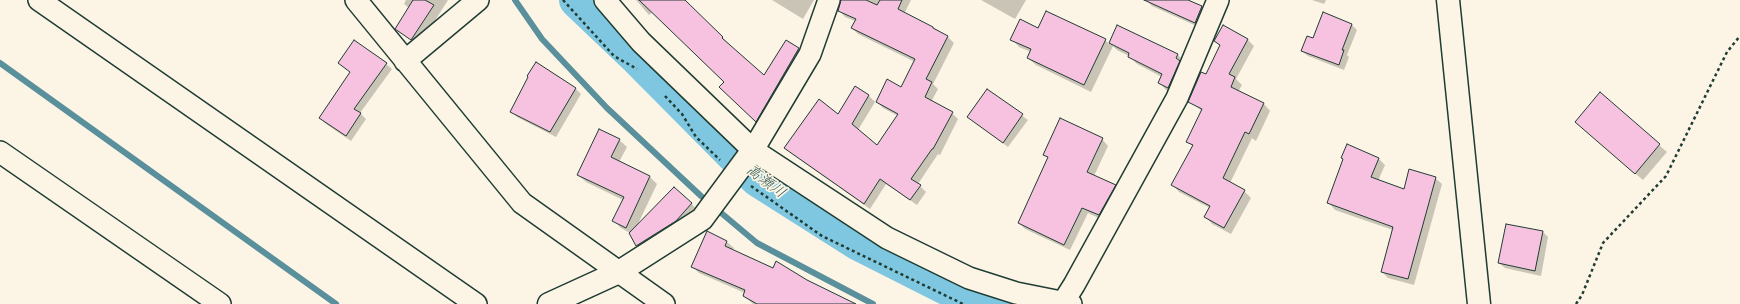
<!DOCTYPE html>
<meta charset="utf-8">
<style>
body{margin:0}
canvas{display:block;background:#fcf5e5}
</style>
<canvas width="1740" height="304"></canvas>
<script>
const g = document.querySelector('canvas').getContext('2d');
g.lineJoin = 'round';
function paint(path, color) { g.fillStyle = color; g.fill(path, 'evenodd'); }
const poly = rows => new Path2D(rows.map(r => 'M' + r).join(''));
function stroke(path, color, width, dash) { g.strokeStyle = color; g.lineWidth = width; g.lineCap = dash ? 'butt' : 'round'; g.setLineDash(dash || []); g.stroke(path); }
function label(font, color, halo, rows, align = 'center') {
  g.font = font + ' Mali,"Klee One",sans-serif'; g.lineWidth = 3.5; g.setLineDash([]); g.textBaseline = 'middle'; g.strokeStyle = halo; g.fillStyle = color; for (const [text, x, y, turn = 0] of rows) {
    g.save(); g.translate(x, y); g.rotate((+turn || 0) * Math.PI / 180); g.textAlign = isNaN(turn) ? turn : align; if (halo) g.strokeText(text, 0, 0); g.fillText(text, 0, 0); g.restore();
  }
}
const shadow = poly([
 [406,0,448,0,419,46,396,29,409,8,404,4],
 [636,0,683,0,723,38,728,43,727,44,764,77,787,41,804,54,761,127,720,87,726,82,653,12,649,15],
 [772,0,814,0,803,19],
 [844,0,911,0,904,14,933,27,948,37,954,43,933,84,938,89,931,102,952,113,958,119,940,155,938,154,918,184,926,192,917,205,886,184,870,209,792,154,786,148,838,116,855,88,869,96,875,102,858,130,877,146,898,116,883,108,877,102,901,88,915,62,858,34,852,28,855,21,845,17,839,10],
 [981,0,1026,0,1015,19],
 [1146,0,1186,0,1202,7,1207,13,1201,28,1152,6],
 [1312,0,1326,0,1324,4],
 [1352,25,1357,30,1347,55,1349,57,1344,70,1308,56,1302,51,1313,40],
 [1118,26,1177,54,1185,62,1176,94,1166,90,1159,82,1162,77,1137,64,1129,56,1117,50,1113,46,1091,92,1036,65,1028,58,1031,52,1019,47,1012,39,1039,30,1105,40,1109,44],
 [1247,39,1254,46,1236,79,1242,85,1238,92,1264,104,1270,111,1256,141,1252,138,1230,183,1244,191,1251,198,1231,234,1212,224,1206,217,1210,208,1179,192,1173,185,1193,147,1188,141,1202,111,1190,102,1206,75,1220,46,1215,41],
 [339,63,386,64,392,69,360,113,366,119,351,141,326,124,320,118,351,72],
 [575,88,581,94,556,137,517,117,512,112],
 [987,90,1028,120,1008,147,968,117],
 [1600,94,1667,152,1643,180,1583,129],
 [1102,139,1108,146,1094,176,1115,186,1121,192,1105,221,1088,213,1070,250,1025,229,1019,223,1048,158,1045,155],
 [619,140,627,147,619,162,650,177,657,184,637,226,691,203,696,209,681,226,642,251,637,246,630,233,621,228,614,221,623,200,586,182,578,175],
 [1378,158,1385,165,1378,181,1404,190,1435,178,1442,184,1414,285,1388,278,1382,272,1393,230,1335,210,1329,203],
 [1543,232,1548,237,1541,276,1505,268,1499,263],
 [707,233,727,242,734,248,732,251,848,304,753,304,744,296,745,293,699,273,692,266]
]);
const stream = poly([
 [515,0,542,39,607,108,701,196,757,243,873,304],
 [0,63,336,304]
]);
const river = poly([
 [577,0,639,59,758,179,859,243,946,287,996,304]
]);
const building = poly([
 [413,0,425,0,434,5,411,40,395,29,413,0],
 [639,0,685,0,723,37,722,38,764,75,786,40,799,48,756,122,719,87,724,82,639,0],
 [841,0,866,0,877,5,880,0,902,0,898,9,933,27,933,28,948,36,926,79,932,82,925,97,953,112,933,149,932,149,911,179,921,185,910,200,880,179,864,204,784,148,819,99,838,114,855,86,869,95,852,124,877,145,898,114,876,102,887,79,901,87,915,59,851,28,856,19,838,11,841,0],
 [1144,0,1188,0,1202,6,1195,23,1144,0],
 [1046,11,1106,39,1084,85,1027,58,1031,49,1010,40,1020,19,1038,28,1046,11],
 [1323,12,1352,24,1342,50,1344,50,1339,65,1301,51,1307,36,1313,38,1323,12],
 [1117,25,1178,54,1176,58,1180,61,1168,88,1158,83,1162,74,1128,57,1129,53,1109,43,1117,25],
 [1223,25,1248,39,1229,74,1235,77,1231,87,1264,103,1249,134,1245,132,1223,178,1245,190,1224,228,1204,217,1210,206,1171,185,1193,145,1186,142,1202,109,1188,102,1201,72,1206,74,1220,45,1214,41,1223,25],
 [354,40,387,63,354,109,361,113,346,136,319,118,350,72,338,63,354,40],
 [536,62,576,88,550,132,510,112,528,77,527,76,536,62],
 [987,89,1023,114,1003,143,967,117,987,89],
 [1600,92,1660,144,1635,174,1575,122,1600,92],
 [1060,118,1103,138,1087,172,1116,185,1099,215,1082,208,1064,245,1018,223,1048,157,1043,155,1060,118],
 [599,129,620,139,611,157,650,176,626,228,612,221,624,197,577,175,599,129],
 [1347,144,1379,158,1371,177,1404,189,1409,169,1436,177,1408,279,1381,272,1393,227,1327,203,1343,159,1341,158,1347,144],
 [674,187,692,203,676,221,636,246,629,233,674,187],
 [1506,224,1543,231,1535,271,1498,263,1506,224],
 [707,231,727,241,725,246,773,268,776,261,807,280,856,304,757,304,743,296,745,290,691,267,707,231]
]);
const path = poly([
 [563,0,614,56,637,69],
 [665,96,682,114,696,137,720,160],
 [751,186,822,236,963,304],
 [1576,304,1582,295,1603,243,1666,176,1727,52,1740,36]
]);
const minor = poly([
 [39,0,476,304],
 [356,0,522,203,664,304],
 [605,0,641,42,753,150,887,238,969,278,1016,293,1071,304],
 [405,61,478,0],
 [753,150,810,54,829,0],
 [0,152,220,304],
 [1062,304,1074,285,1177,98,1218,0]
]);
const tertiary = poly([
 [1448,0,1479,304],
 [549,304,619,272,702,219,753,150]
]);
const waterNames = [
 ["高瀬川",766,181,37]
];
paint(shadow, '#0003');
stroke(stream, '#59909b', 6);
stroke(river, '#7fc7e0', 36);
paint(building, '#f6c2df');
stroke(building, '#1f3d34', 1);
stroke(minor, '#1f3d34', 24);
stroke(tertiary, '#1f3d34', 25);
stroke(path, '#1f3d34', 2.5, [3, 3]);
stroke(minor, '#fcf5e5', 21);
stroke(tertiary, '#fcf5e5', 22);
label('italic 15px', '#325956', '#fcf5e5', waterNames);
</script>
